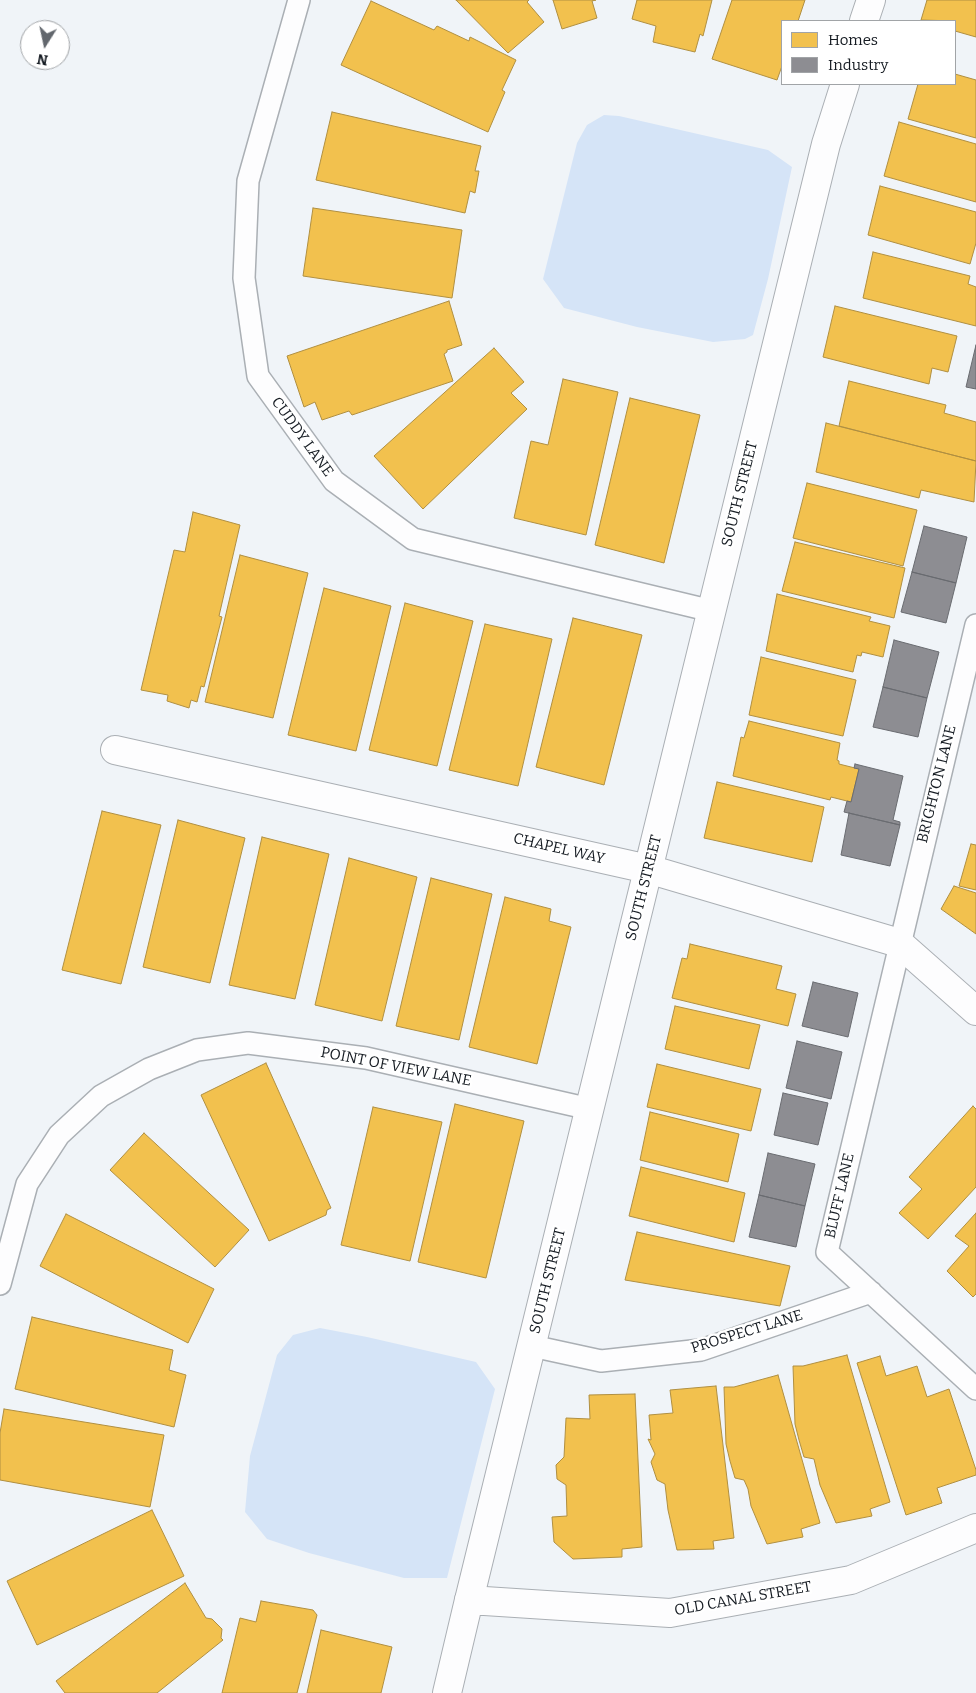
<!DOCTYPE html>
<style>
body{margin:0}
#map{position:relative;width:976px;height:1693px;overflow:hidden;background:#f0f4f8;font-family:Bitter,serif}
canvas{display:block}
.legend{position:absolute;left:781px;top:20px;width:175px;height:65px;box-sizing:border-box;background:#fff;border:1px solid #a1a4a7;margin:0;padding:6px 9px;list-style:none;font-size:15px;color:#151b22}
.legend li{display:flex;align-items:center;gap:10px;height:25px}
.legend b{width:25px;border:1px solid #a1a4a7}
.north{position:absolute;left:20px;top:20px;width:50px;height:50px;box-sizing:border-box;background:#fff;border:1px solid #a1a4a7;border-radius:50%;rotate:190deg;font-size:14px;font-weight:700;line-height:20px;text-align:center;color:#151b22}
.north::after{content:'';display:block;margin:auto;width:18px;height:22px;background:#62676d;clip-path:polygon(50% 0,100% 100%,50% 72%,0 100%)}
</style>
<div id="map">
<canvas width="976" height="1693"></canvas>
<ul class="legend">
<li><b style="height:14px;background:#f2c14e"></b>Homes</li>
<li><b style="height:14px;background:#8d8d92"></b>Industry</li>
</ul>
<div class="north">N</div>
</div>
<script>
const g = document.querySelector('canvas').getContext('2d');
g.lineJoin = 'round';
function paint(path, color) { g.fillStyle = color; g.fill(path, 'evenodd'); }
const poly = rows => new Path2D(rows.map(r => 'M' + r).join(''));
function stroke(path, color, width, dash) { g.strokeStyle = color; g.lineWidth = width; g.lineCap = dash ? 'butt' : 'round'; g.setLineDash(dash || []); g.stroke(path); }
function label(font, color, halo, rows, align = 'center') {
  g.font = font + ' Bitter,serif'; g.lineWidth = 5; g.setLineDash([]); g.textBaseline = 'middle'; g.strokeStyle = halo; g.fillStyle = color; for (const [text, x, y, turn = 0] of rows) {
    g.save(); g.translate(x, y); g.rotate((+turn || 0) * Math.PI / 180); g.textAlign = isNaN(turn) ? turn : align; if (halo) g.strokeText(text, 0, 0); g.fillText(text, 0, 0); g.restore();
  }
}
const green = poly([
 [604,115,619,116,768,150,792,167,768,279,753,335,745,339,713,342,637,327,564,308,543,279,577,143,587,125],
 [320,1328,367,1337,476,1362,495,1389,447,1578,404,1578,309,1553,267,1539,245,1512,250,1456,277,1355,293,1335]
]);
const homes = poly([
 [456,0,529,0,527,2,544,22,508,53,456,0],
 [553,0,596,0,592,1,597,18,562,29,553,0],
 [637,0,712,0,703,36,700,34,695,52,653,42,656,26,632,19,637,0],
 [732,0,805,0,798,21,782,21,782,66,777,80,712,59,732,0],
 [927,0,976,0,976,37,955,31,955,21,921,20,927,0],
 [371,1,434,30,437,26,469,41,470,37,516,60,502,90,505,92,488,132,341,65,371,1],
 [955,74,976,80,976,138,908,119,918,84,955,84,955,74],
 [332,112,481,146,475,171,479,171,475,193,470,191,465,213,316,180,332,112],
 [899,122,976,144,976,202,884,176,899,122],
 [880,186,976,212,976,243,970,264,868,235,880,186],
 [313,208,462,230,452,298,303,276,313,208],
 [873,252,970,276,968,284,976,287,976,326,863,298,873,252],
 [449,301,462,345,447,350,447,352,444,354,453,381,352,415,349,411,322,420,315,402,304,407,287,356,449,301],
 [835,306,957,336,948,372,932,368,929,384,823,357,835,306],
 [494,348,524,382,511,393,527,409,423,509,374,456,494,348],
 [563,379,618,392,586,535,514,518,531,441,548,445,563,379],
 [849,381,946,405,944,413,976,422,976,461,839,426,849,381],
 [630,398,700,415,664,563,595,545,630,398],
 [826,423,976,461,974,502,921,490,919,498,816,472,826,423],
 [807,483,917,510,903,566,793,538,807,483],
 [193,512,240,525,219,616,222,617,204,687,201,686,197,702,191,700,189,708,167,701,168,695,141,690,174,550,185,552,193,512],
 [795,542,905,568,894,618,782,591,795,542],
 [240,555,308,573,273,718,205,702,240,555],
 [324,588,391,606,356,751,288,735,324,588],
 [777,594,871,617,869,621,890,626,883,657,862,652,861,656,857,655,853,672,766,651,777,594],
 [405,603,473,621,437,766,369,750,405,603],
 [573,618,642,635,604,785,536,767,573,618],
 [485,624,552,639,518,786,449,770,485,624],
 [761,657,856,680,843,736,749,715,761,657],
 [749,721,840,743,837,760,839,761,839,764,859,769,851,802,831,797,830,800,733,776,741,737,744,738,749,721],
 [717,782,824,807,812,862,704,838,717,782],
 [102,811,161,825,121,984,62,970,102,811],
 [178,820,245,838,210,983,143,967,178,820],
 [262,837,329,854,295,999,229,985,262,837],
 [971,844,976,845,976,890,959,886,971,844],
 [349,858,417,877,382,1021,315,1005,349,858],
 [431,878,492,894,459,1040,396,1026,431,878],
 [954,886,976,893,976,934,941,909,954,886],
 [505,897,551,909,549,921,571,927,537,1064,469,1047,505,897],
 [690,944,782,966,776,989,796,994,788,1026,672,998,682,958,687,959,690,944],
 [675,1006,760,1025,749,1069,665,1049,675,1006],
 [266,1063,331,1208,327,1210,326,1215,269,1241,201,1095,266,1063],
 [657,1064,761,1089,751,1131,647,1107,657,1064],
 [455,1104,524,1121,486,1278,418,1262,455,1104],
 [973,1106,976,1109,976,1187,928,1239,899,1213,922,1189,909,1177,973,1106],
 [373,1107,442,1122,410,1261,341,1245,373,1107],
 [650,1112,739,1134,728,1182,640,1160,650,1112],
 [144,1133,249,1230,215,1267,110,1170,144,1133],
 [641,1167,745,1193,734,1242,629,1216,641,1167],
 [976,1213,976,1294,973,1297,947,1271,969,1246,955,1236,976,1213],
 [66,1214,214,1289,188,1343,40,1266,66,1214],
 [637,1232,790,1266,780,1306,625,1280,637,1232],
 [32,1317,173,1350,169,1370,186,1375,174,1427,15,1389,32,1317],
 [847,1355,890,1502,870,1509,872,1516,836,1523,820,1485,814,1459,804,1457,799,1440,795,1424,793,1366,803,1366,847,1355],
 [880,1356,886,1376,917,1366,927,1397,949,1389,976,1470,976,1475,937,1488,942,1503,906,1515,857,1363,880,1356],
 [778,1375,820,1523,801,1529,803,1537,767,1544,751,1506,748,1489,744,1480,735,1478,730,1461,726,1444,724,1387,734,1387,778,1375],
 [716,1386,734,1538,713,1541,714,1549,677,1550,668,1510,665,1484,657,1480,651,1462,655,1454,648,1439,651,1440,649,1415,673,1413,670,1390,716,1386],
 [635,1394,642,1547,622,1549,622,1557,573,1559,554,1542,552,1517,567,1516,566,1485,557,1479,556,1465,564,1457,566,1418,590,1419,589,1395,635,1394],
 [4,1409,164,1435,150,1507,0,1480,0,1433,4,1409],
 [152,1510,184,1576,37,1645,7,1581,152,1510],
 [185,1583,206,1618,212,1619,222,1629,221,1638,223,1640,157,1693,65,1693,56,1681,185,1583],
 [261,1601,313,1610,317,1615,297,1693,222,1693,240,1618,256,1622,261,1601],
 [321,1630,392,1647,381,1693,307,1693,321,1630]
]);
const industry = poly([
 [976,345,976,389,966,387,976,345],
 [924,526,967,537,956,583,912,572,924,526],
 [912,572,956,583,946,623,901,612,912,572],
 [894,640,939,652,927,698,883,687,894,640],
 [883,687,927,698,918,737,873,727,883,687],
 [855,764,903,776,893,820,900,822,900,825,844,812,847,801,851,802,859,769,854,768,855,764],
 [849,813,900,825,890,866,841,855,849,813],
 [813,982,858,993,848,1037,802,1026,813,982],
 [797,1041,842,1052,831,1099,786,1088,797,1041],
 [783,1093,828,1103,818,1145,774,1135,783,1093],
 [768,1153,815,1164,805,1206,759,1195,768,1153],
 [759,1195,805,1206,796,1247,749,1237,759,1195]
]);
const service = poly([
 [299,0,248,181,244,278,258,376,334,481,413,539,712,611],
 [976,625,827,1252,976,1389],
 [0,1284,27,1184,59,1135,101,1096,149,1069,197,1050,248,1043,366,1058,590,1109],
 [532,1346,601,1361,701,1350,871,1292]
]);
const minor = poly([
 [864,21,871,0],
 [115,750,648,869,899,943,976,1011],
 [469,1600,826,144,845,84]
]);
const tertiary = poly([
 [447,1693,469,1600,670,1613,851,1580,976,1528]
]);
const streetNames = [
 ["CUDDY LANE",302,437,54],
 ["SOUTH STREET",740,494,-76],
 ["BRIGHTON LANE",937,784,-76],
 ["CHAPEL WAY",559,849,13],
 ["SOUTH STREET",644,888,-76],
 ["POINT OF VIEW LANE",396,1067,11],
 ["BLUFF LANE",840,1196,-77],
 ["SOUTH STREET",548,1281,-76],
 ["PROSPECT LANE",747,1332,-17],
 ["OLD CANAL STREET",743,1599,-10]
];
paint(green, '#d5e4f7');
paint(homes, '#f2c14e');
stroke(homes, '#b08f41', 1);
paint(industry, '#8d8d92');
stroke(industry, '#696b70', 1);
stroke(service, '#aaafb4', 24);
stroke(minor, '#aaafb4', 30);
stroke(tertiary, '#aaafb4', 30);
stroke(service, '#fdfdfe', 21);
stroke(minor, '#fdfdfe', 28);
stroke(tertiary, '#fdfdfe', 28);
label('15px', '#151b22', '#fff', streetNames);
</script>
